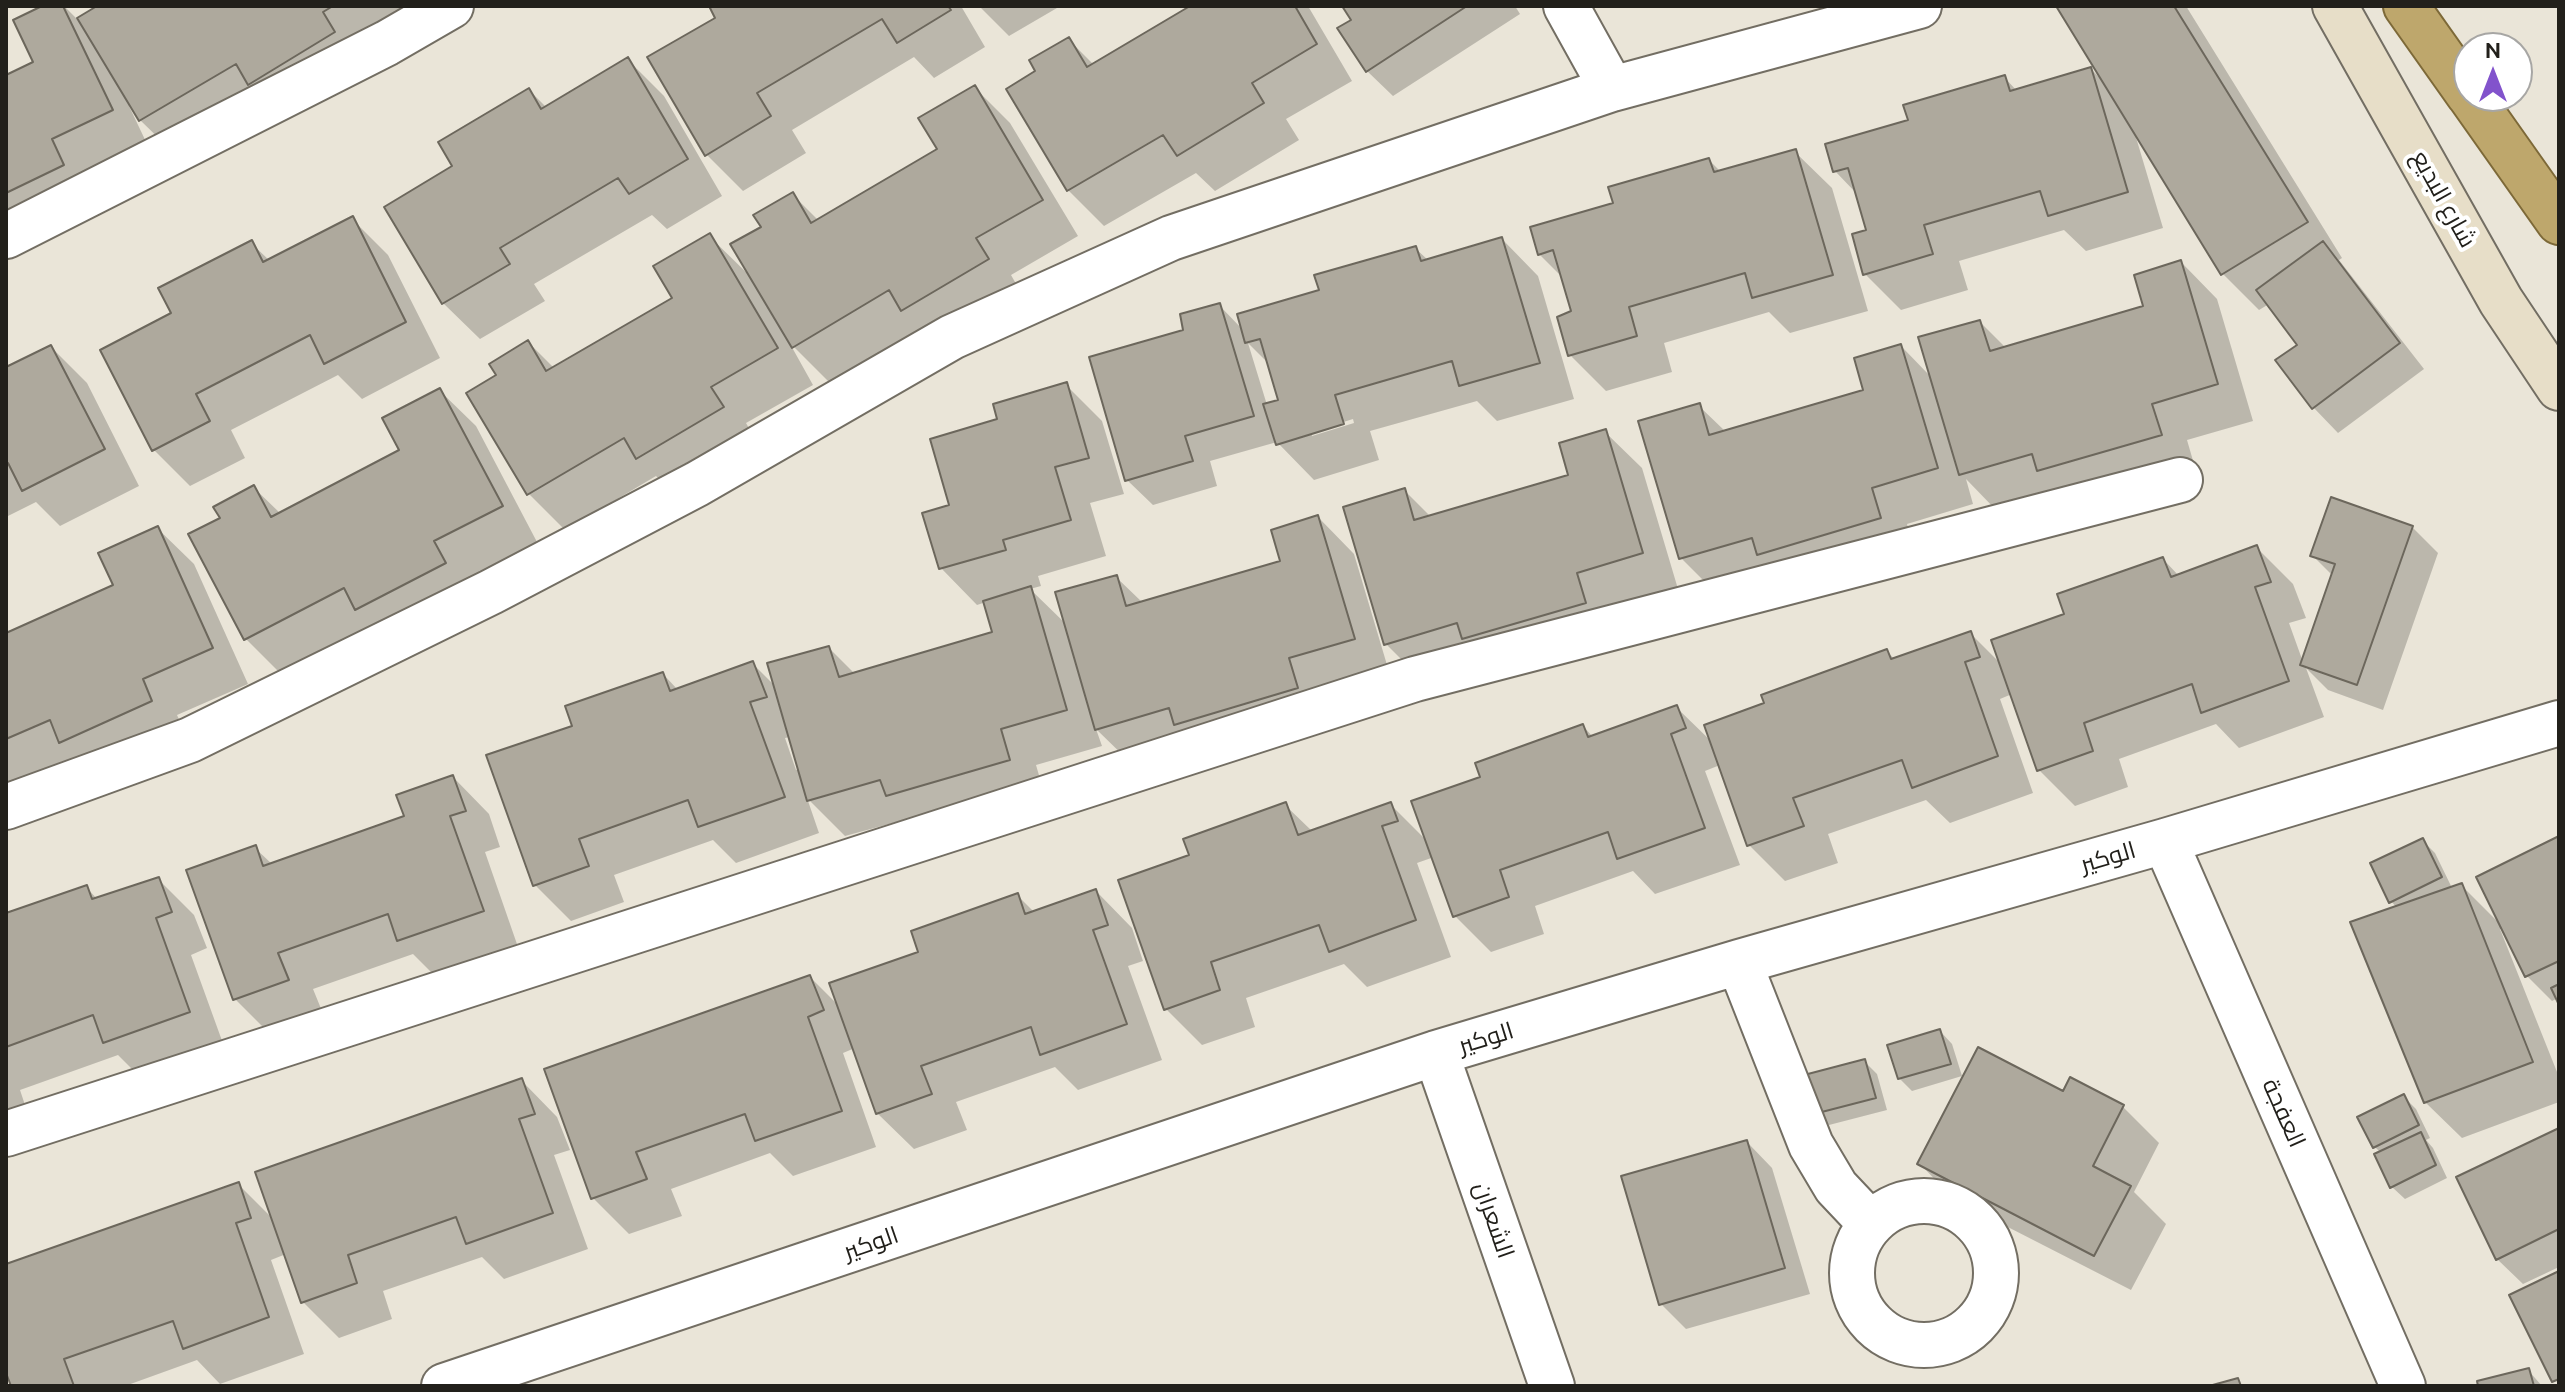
<!DOCTYPE html>
<meta charset="utf-8">
<style>
body{margin:0}
#map{position:relative;width:2565px;height:1392px;overflow:hidden;background:#eae5d8;font-family:Ubuntu,sans-serif}
canvas{display:block}
.frame{position:absolute;inset:0;border:8px solid #22201b;pointer-events:none}
.north{position:absolute;left:2453px;top:32px;width:80px;height:80px;box-sizing:border-box;background:#fff;border:2px solid #a7a6a4;border-radius:50%;rotate:0deg;font-size:22px;font-weight:700;line-height:32px;text-align:center;color:#22201b}
.north::after{content:'';display:block;margin:auto;width:28px;height:36px;background:#8253cc;clip-path:polygon(50% 0,100% 100%,50% 72%,0 100%)}
</style>
<div id="map">
<canvas width="2565" height="1392"></canvas>
<div class="frame"></div>
<div class="north">N</div>
</div>
<script>
const g = document.querySelector('canvas').getContext('2d');
g.lineJoin = 'round';
function paint(path, color) { g.fillStyle = color; g.fill(path, 'evenodd'); }
const poly = rows => new Path2D(rows.map(r => 'M' + r).join(''));
function stroke(path, color, width, dash) { g.strokeStyle = color; g.lineWidth = width; g.lineCap = dash ? 'butt' : 'round'; g.setLineDash(dash || []); g.stroke(path); }
function label(font, color, halo, rows, align = 'center') {
  g.font = font + ' Ubuntu,Cairo,sans-serif'; g.lineWidth = 8; g.setLineDash([]); g.textBaseline = 'middle'; g.strokeStyle = halo; g.fillStyle = color; for (const [text, x, y, turn = 0] of rows) {
    g.save(); g.translate(x, y); g.rotate((+turn || 0) * Math.PI / 180); g.textAlign = isNaN(turn) ? turn : align; if (halo) g.strokeText(text, 0, 0); g.fillText(text, 0, 0); g.restore();
  }
}
const shadow = poly([
 [47,6,64,6,78,20,101,6,422,6,370,69,286,120,268,102,177,156,140,120,131,105,129,106,148,146,6,237,6,77,36,63],
 [711,6,961,6,985,47,934,78,914,57,792,130,806,153,743,191,706,154,718,19],
 [979,6,1056,6,1057,8,1009,36],
 [1194,6,1308,6,1352,81,1286,119,1299,140,1215,191,1196,173,1104,226,1068,190,1038,72,1068,39,1094,65],
 [1345,6,1515,6,1520,14,1393,96,1367,71,1354,21],
 [2058,6,2186,6,2342,258,2339,260,2424,369,2338,433,2313,407,2300,345,2269,304,2259,310,2223,274,2135,134,2163,228,2086,251,2064,230,1959,261,1968,290,1901,310,1865,274,1869,231,1858,195,1835,171,1910,122,2004,77,2017,91,2091,69,2102,80],
 [628,60,664,96,722,196,667,229,652,215,534,284,545,301,480,339,443,303,455,167,529,90,547,108],
 [974,87,1010,123,1078,236,1011,275,1023,296,939,346,921,329,830,383,789,342,813,385,746,423,758,444,674,494,656,476,565,530,529,494,468,394,499,376,528,342,554,368,674,298,709,236,750,276,764,227,793,195,819,221,939,150],
 [1795,152,1832,188,1868,311,1790,333,1769,312,1664,343,1672,372,1606,391,1570,355,1573,313,1563,278,1539,254,1615,204,1709,160,1721,172],
 [352,219,388,255,440,358,362,399,338,375,231,430,245,458,190,486,154,450,103,351,174,314,251,243,270,261],
 [1502,239,1538,276,1574,399,1497,421,1477,401,1370,431,1379,460,1314,480,1277,442,1210,461,1217,486,1153,505,1127,480,1186,332,1219,305,1243,330,1415,248,1429,261],
 [1248,343,1270,365,1281,402,1267,405],
 [1353,419,1354,423,1312,436,1312,432],
 [2181,262,2217,299,2253,421,2187,440,2196,471,1997,511,1966,479,1973,504,1907,524,1916,554,1717,594,1681,558,1699,406,1726,432,1866,391,1901,346,1932,378,1980,322,2006,348,2146,307],
 [51,347,87,383,139,486,60,526,36,502,6,517,6,370],
 [1066,385,1102,421,1124,494,1090,503,1106,556,1038,576,1041,586,1030,589,1067,625,1116,577,1143,603,1283,562,1318,517,1354,554,1390,675,1133,765,1096,729,1102,746,1036,765,1045,796,924,831,911,818,845,836,807,798,819,833,736,863,713,840,614,875,624,902,571,921,535,885,574,727,663,674,678,690,753,664,775,686,829,648,855,674,994,633,986,602,977,605,941,568,951,506,1000,420],
 [790,737,800,769,796,770,785,738],
 [439,390,476,426,537,542,469,578,480,600,282,675,246,639,191,535,222,519,253,487,281,514,402,451],
 [1605,432,1642,468,1678,589,1422,680,1386,644,1404,490,1431,517,1570,477],
 [2412,527,2438,553,2383,710,2328,690,2306,668,2324,717,2239,748,2216,724,2119,759,2128,787,2075,806,2039,770,2012,694,2000,699,2033,793,1950,823,1926,800,1828,834,1838,863,1785,881,1749,845,1720,765,1705,771,1740,865,1655,894,1633,871,1535,906,1544,934,1491,952,1455,916,1434,857,1417,863,1451,957,1367,987,1344,964,1246,998,1255,1027,1202,1045,1166,1009,1192,856,1285,805,1313,832,1391,805,1428,842,1482,779,1583,726,1593,737,1677,708,1713,743,1766,704,1887,651,1895,660,1970,633,2001,664,2066,616,2163,559,2179,576,2257,548,2293,584,2306,618,2289,623,2303,662,2333,576,2312,555],
 [157,528,194,564,248,684,177,715,187,737,6,791,6,635,116,586],
 [453,777,489,814,500,847,485,852,518,947,435,976,413,954,313,989,324,1016,271,1035,235,999,255,848,273,865,406,817],
 [2559,838,2559,1001,2558,998,2552,1001,2527,976,2503,928,2500,929,2559,1077,2559,1102,2462,1138,2425,1102,2397,908,2391,901,2422,840,2435,853,2452,888,2461,885,2501,925],
 [158,879,194,915,207,948,191,955,225,1049,141,1078,118,1055,20,1090,29,1117,6,1126,6,916,86,887,98,900],
 [1096,891,1132,928,1143,961,1128,966,1162,1060,1078,1090,1055,1067,956,1102,967,1130,914,1149,877,1113,855,1048,843,1053,876,1147,793,1176,770,1153,671,1189,682,1216,629,1234,593,1198,547,1070,810,977,840,1007,920,953,1018,896,1035,913],
 [1940,1031,1952,1044,1962,1076,1912,1091,1899,1078],
 [1865,1062,1877,1074,1887,1110,1829,1125,1816,1113],
 [521,1080,557,1117,570,1150,554,1155,588,1249,504,1279,482,1257,383,1291,392,1319,339,1338,303,1302,286,1254,271,1260,304,1354,220,1384,197,1360,125,1386,13,1386,6,1367,6,1267,238,1184,274,1220],
 [2071,1080,2123,1107,2159,1143,2134,1192,2166,1224,2131,1290,1955,1200,1919,1163,2064,1093],
 [2403,1096,2416,1109,2430,1138,2426,1140,2433,1148,2447,1178,2405,1199,2392,1187,2381,1153,2375,1147],
 [2559,1130,2559,1267,2523,1284,2497,1259],
 [1747,1142,1772,1168,1810,1294,1686,1329,1661,1304],
 [2528,1370,2542,1386,2480,1386]
]);
const building = poly([
 [42,6,63,6,113,110,52,139,64,165,6,193,6,75,33,62,13,20,42,6],
 [97,6,333,6,323,12,335,32,248,85,236,64,139,121,77,18,97,6],
 [709,6,948,6,951,10,897,43,882,19,757,93,771,116,705,156,647,57,715,18,709,6],
 [1190,6,1295,6,1317,44,1252,83,1264,103,1177,156,1163,135,1067,191,1006,89,1035,71,1029,60,1069,37,1087,67,1190,6],
 [1342,6,1467,6,1366,72,1337,28,1351,20,1342,6],
 [2056,6,2174,6,2308,222,2221,275,2056,6],
 [628,57,688,159,629,194,618,178,500,248,510,264,442,304,384,207,452,166,438,142,529,88,541,109,628,57],
 [2091,67,2128,192,2048,216,2040,191,1924,225,1933,254,1863,275,1852,234,1866,230,1848,168,1833,172,1825,144,1908,120,1903,105,2005,75,2010,91,2091,67],
 [975,85,1043,200,976,238,989,259,901,311,889,290,792,348,730,244,761,227,753,215,793,192,811,223,937,149,918,118,975,85],
 [1796,149,1833,275,1752,298,1745,273,1629,307,1637,336,1568,356,1557,317,1571,311,1553,250,1538,255,1530,227,1613,203,1608,187,1709,158,1714,172,1796,149],
 [353,216,406,322,324,364,310,335,196,394,210,421,152,451,100,350,171,313,158,288,252,240,263,262,353,216],
 [710,233,778,348,711,387,724,407,636,459,624,438,527,495,466,393,496,375,489,364,528,340,546,371,672,298,653,266,710,233],
 [1502,237,1540,363,1459,386,1452,361,1335,395,1344,424,1276,445,1263,404,1278,400,1260,339,1245,343,1237,314,1319,290,1314,275,1416,246,1421,261,1502,237],
 [2323,241,2400,343,2312,409,2275,360,2297,345,2256,290,2323,241],
 [2181,260,2218,384,2152,404,2162,435,2037,471,2032,454,1959,475,1918,337,1980,320,1990,351,2143,306,2134,275,2181,260],
 [1220,303,1254,416,1185,436,1193,461,1125,481,1089,357,1183,330,1180,314,1220,303],
 [1901,344,1938,468,1872,488,1881,518,1757,555,1752,538,1679,559,1638,421,1700,403,1709,435,1863,390,1854,358,1901,344],
 [51,345,105,449,22,491,8,463,6,464,6,367,51,345],
 [1067,382,1089,458,1055,467,1071,520,1003,540,1006,550,939,569,922,513,949,505,930,439,997,419,993,404,1067,382],
 [440,388,503,506,434,541,446,563,355,610,344,588,244,640,188,534,220,518,213,507,254,485,271,517,399,450,382,418,440,388],
 [1606,429,1643,553,1577,573,1586,603,1462,639,1457,623,1384,645,1343,507,1405,488,1414,520,1568,475,1559,443,1606,429],
 [2331,497,2413,526,2357,685,2300,665,2335,564,2310,556,2331,497],
 [1318,515,1355,639,1289,658,1298,688,1174,725,1169,708,1095,730,1055,592,1117,575,1126,606,1280,561,1271,530,1318,515],
 [158,526,213,648,143,679,152,701,59,743,50,720,6,739,6,633,113,585,98,553,158,526],
 [2257,545,2271,582,2255,587,2289,681,2201,713,2192,684,2084,723,2093,751,2037,771,1991,640,2064,614,2057,594,2163,557,2171,577,2257,545],
 [1031,586,1067,710,1001,729,1010,760,886,796,880,780,807,801,767,663,829,646,839,677,992,632,983,601,1031,586],
 [1971,631,1980,657,1965,662,1998,756,1912,788,1902,760,1793,798,1804,826,1747,846,1704,725,1764,703,1761,695,1887,649,1891,659,1971,631],
 [753,661,767,697,750,702,785,797,698,827,688,800,579,839,589,866,533,886,486,755,572,726,565,706,663,672,670,691,753,661],
 [1677,705,1686,728,1671,734,1705,828,1617,859,1608,832,1500,870,1509,897,1453,917,1411,801,1480,777,1475,763,1583,724,1588,737,1677,705],
 [453,775,466,811,450,816,484,911,397,941,388,914,278,953,289,980,233,1000,186,870,256,845,263,866,404,816,396,795,453,775],
 [1286,802,1298,835,1391,802,1398,821,1382,826,1416,920,1329,952,1319,925,1211,962,1220,990,1164,1010,1118,880,1189,855,1183,839,1286,802],
 [2559,836,2559,961,2525,977,2476,877,2559,836],
 [2423,838,2442,877,2389,903,2370,863,2423,838],
 [159,877,172,912,156,918,190,1012,103,1043,93,1015,6,1047,6,913,87,885,92,899,159,877],
 [2462,883,2533,1062,2424,1103,2350,922,2462,883],
 [1096,889,1108,925,1093,930,1127,1024,1040,1055,1031,1027,921,1066,932,1094,876,1114,829,983,918,952,911,931,1018,893,1025,914,1096,889],
 [810,975,824,1010,808,1017,842,1111,755,1141,745,1114,636,1152,647,1179,591,1199,544,1069,810,975],
 [2559,984,2559,1005,2551,988,2559,984],
 [1940,1029,1951,1064,1898,1079,1887,1045,1940,1029],
 [1978,1047,2063,1091,2070,1077,2124,1105,2093,1166,2131,1186,2094,1256,1917,1164,1978,1047],
 [1865,1059,1876,1098,1814,1114,1804,1075,1865,1059],
 [522,1078,535,1114,519,1119,553,1213,466,1244,456,1217,348,1255,357,1283,301,1303,255,1172,522,1078],
 [2404,1094,2419,1125,2373,1148,2357,1117,2404,1094],
 [2559,1128,2559,1229,2496,1260,2456,1177,2559,1128],
 [2421,1132,2436,1165,2390,1188,2374,1154,2421,1132],
 [1747,1140,1785,1268,1659,1305,1621,1176,1747,1140],
 [239,1182,251,1218,236,1223,269,1317,183,1349,173,1321,64,1359,74,1386,11,1386,6,1373,6,1264,239,1182],
 [2559,1271,2559,1379,2552,1382,2509,1295,2559,1271],
 [2529,1368,2534,1386,2478,1386,2477,1381,2529,1368],
 [2238,1378,2241,1386,2209,1386,2238,1378]
]);
const minor = poly([
 [1566,6,1612,89],
 [6,236,387,43,451,6],
 [6,807,190,740,491,592,697,484,952,337,1171,238,1612,89,1919,6],
 [2165,841,2403,1386],
 [1739,962,1811,1145,1836,1187,1870,1223],
 [1436,1053,1552,1386],
 [6,1134,1415,679,2180,480],
 '1852 1273a72 72 0 1 1 144 0a72 72 0 1 1-144 0Z',
 [444,1386,1436,1053,1739,962,2165,841,2559,723]
]);
const secondary = poly([
 [2335,6,2501,301,2559,388]
]);
const trunk = poly([
 [2406,6,2469,95],
 [2470,96,2559,222]
]);
const streetNames = [
 ["شارع البديع",2444,199,61],
 ["الوكير",2108,857,-16],
 ["الوكير",1486,1038,-17],
 ["العفجة",2284,1113,66],
 ["الشعران",1494,1220,71],
 ["الوكير",871,1243,-19]
];
paint(shadow, '#0003');
paint(building, '#aea99d');
stroke(building, '#6c675c', 2);
stroke(minor, '#736e63', 48);
stroke(secondary, '#736e63', 48);
stroke(trunk, '#7d6938', 48);
stroke(minor, '#fff', 44);
stroke(secondary, '#e7dec8', 44);
stroke(trunk, '#bea76c', 44);
label('24px', '#22201b', '#fff', streetNames);
</script>
